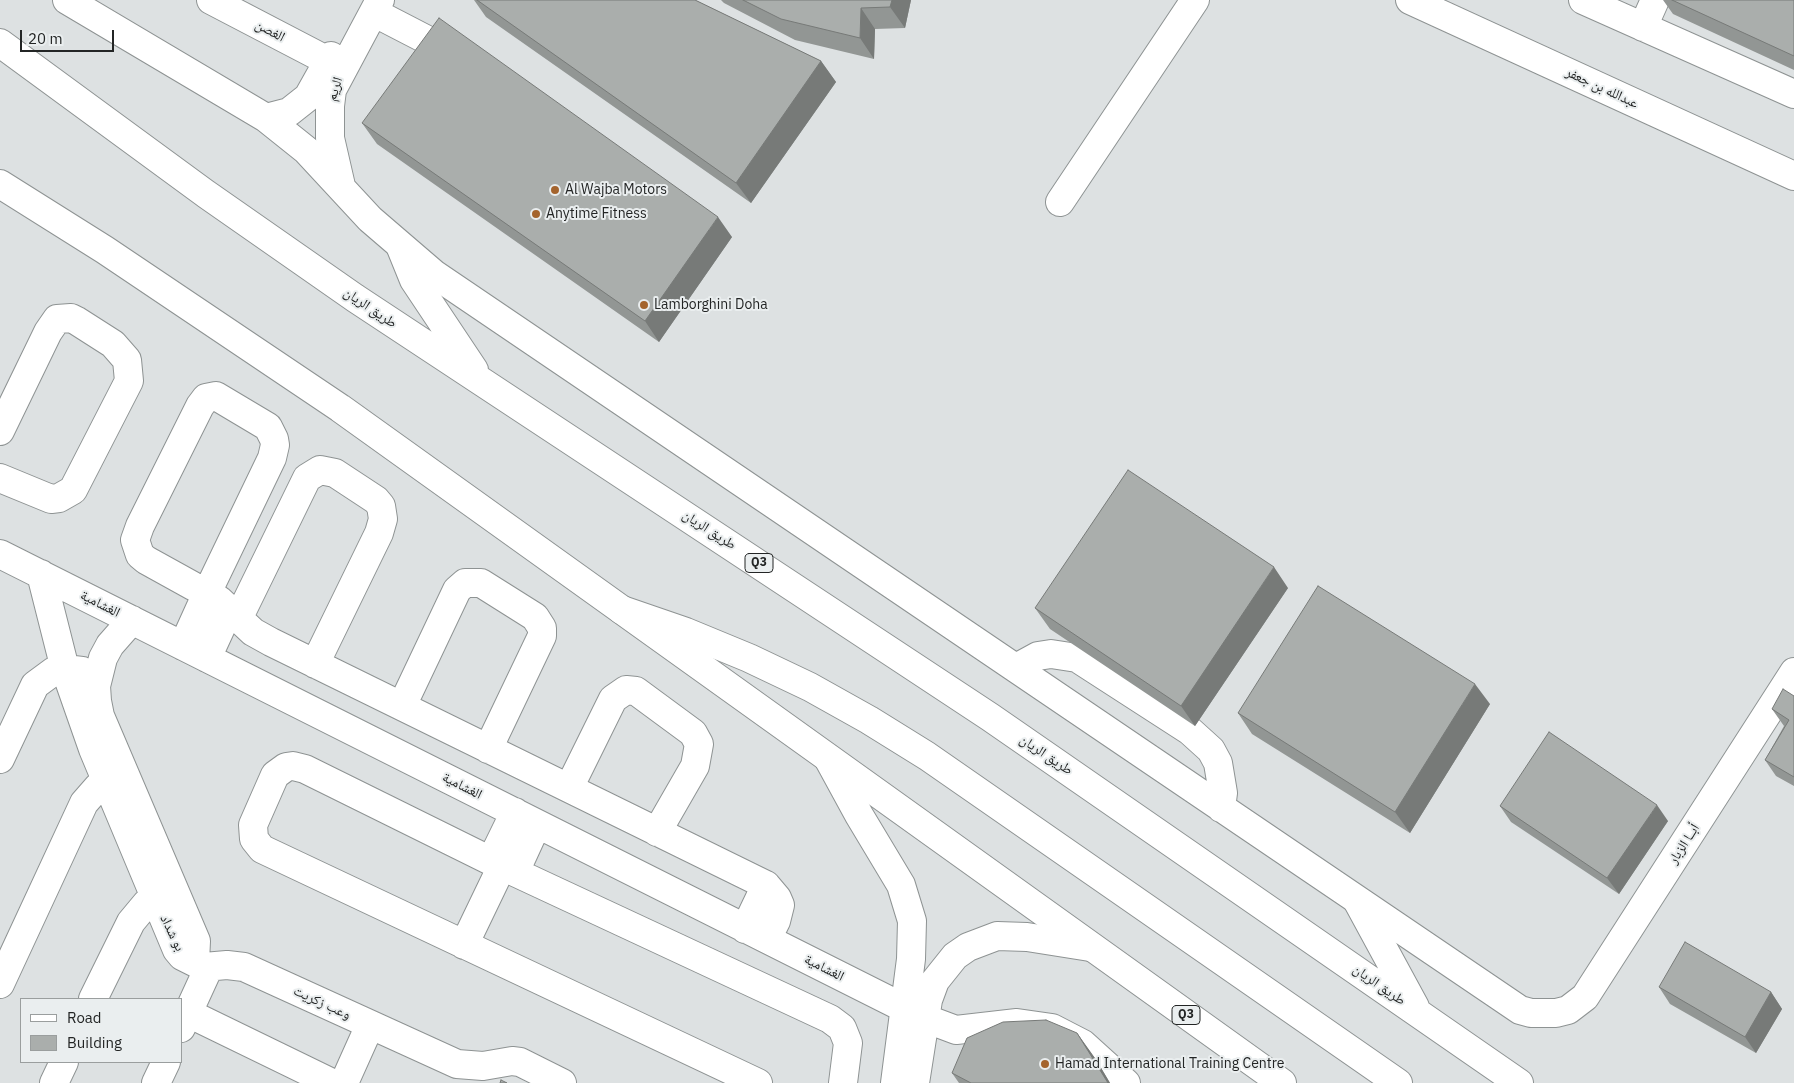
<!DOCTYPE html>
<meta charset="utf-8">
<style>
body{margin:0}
#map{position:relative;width:1794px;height:1083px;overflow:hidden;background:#dde1e2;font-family:"IBM Plex Sans",sans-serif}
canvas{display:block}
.legend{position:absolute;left:20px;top:998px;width:162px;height:65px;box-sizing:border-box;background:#eaeeef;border:1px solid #9a9e9e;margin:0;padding:6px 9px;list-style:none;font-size:15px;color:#232525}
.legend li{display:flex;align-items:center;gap:10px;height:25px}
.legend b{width:25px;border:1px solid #9a9e9e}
.scale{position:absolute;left:20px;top:30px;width:94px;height:22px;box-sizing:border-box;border:2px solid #232525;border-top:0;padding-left:6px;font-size:15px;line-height:18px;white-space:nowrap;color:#232525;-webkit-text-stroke:4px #eaeeef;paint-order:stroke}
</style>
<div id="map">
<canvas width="1794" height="1083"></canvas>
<ul class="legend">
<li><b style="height:6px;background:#fff"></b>Road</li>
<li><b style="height:14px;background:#aaaeac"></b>Building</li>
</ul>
<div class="scale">20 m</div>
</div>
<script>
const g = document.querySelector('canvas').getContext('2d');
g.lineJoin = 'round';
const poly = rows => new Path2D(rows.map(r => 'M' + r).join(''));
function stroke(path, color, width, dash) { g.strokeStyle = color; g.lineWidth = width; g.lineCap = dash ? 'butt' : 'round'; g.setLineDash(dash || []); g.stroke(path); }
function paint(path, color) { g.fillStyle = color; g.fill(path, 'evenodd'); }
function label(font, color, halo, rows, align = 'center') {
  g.font = font + ' "IBM Plex Sans","Noto Naskh Arabic",sans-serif'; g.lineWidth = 4; g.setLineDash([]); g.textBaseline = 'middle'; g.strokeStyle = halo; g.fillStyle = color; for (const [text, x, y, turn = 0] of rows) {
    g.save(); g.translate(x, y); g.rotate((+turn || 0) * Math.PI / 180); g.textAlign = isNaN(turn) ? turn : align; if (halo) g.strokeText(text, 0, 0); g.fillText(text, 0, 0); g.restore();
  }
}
const minor = poly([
 [67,0,266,118,306,150,370,219,434,274,1520,1010,1531,1013,1556,1013,1568,1010,1585,997,1794,672],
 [211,0,328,61],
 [1410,0,1794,176],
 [1583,0,1794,94],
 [375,13,433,43],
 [1643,27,1655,0],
 [266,118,289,112,308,97,331,56],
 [341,186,330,138,330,106,332,90,380,0],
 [1060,202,1195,0],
 [0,431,48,332,57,319,71,318,77,321,113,344,127,360,129,381,73,490,59,498,51,499,0,478],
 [0,554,924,1018,956,1030,1017,1023,1052,1028,1083,1044,1126,1083],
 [41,574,65,669,93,749,177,950,182,956,204,967,227,965,244,967,457,1064,483,1066,512,1061,520,1062,562,1083],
 [239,617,307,478,320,470,335,473,376,500,381,506,383,519,379,533,315,664],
 [132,620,110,645,103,658,96,686,97,701,100,716,196,941,195,962],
 [183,646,207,593,272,458,275,445,274,439,268,427,216,396,206,398,200,406,140,526,135,540,140,555,146,560,193,586,207,593,219,600,253,632,271,642,766,885,777,898,780,905,776,921,767,939],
 [207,658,230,608],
 [1016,668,1038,656,1051,654,1077,658,1190,731,1211,750,1218,763,1223,793,1221,808],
 [402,706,457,590,465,583,481,583,535,617,542,628,542,636,488,749],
 [0,759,35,685,54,671,65,669,82,671],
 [829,760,859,815,901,885,912,921,911,959,895,1083],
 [569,788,613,699,626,690,636,691,693,733,699,744,695,766,657,832],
 [491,861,515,812],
 [515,872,537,824],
 [745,929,766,885],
 [464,945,502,866],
 [0,984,84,803,98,787,124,775],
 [93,999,131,922,146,904,170,888],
 [188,1013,332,1083],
 [181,1028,209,967],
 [54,1083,64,1062],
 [156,1083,166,1062],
 [344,1083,370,1025],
 [758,1083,262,849,254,839,253,825,275,775,286,767,293,766,305,769,491,861,830,1019,842,1028,848,1043,843,1083],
 [915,1083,928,1000,935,981,955,956,968,947,997,936,1027,937,1090,947]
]);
const major = poly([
 [0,43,206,194,355,298,990,717,1519,1083],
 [0,184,105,250,340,408,1282,1083],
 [401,248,414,280,474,370],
 [1358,902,1415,1007]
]);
const highway = poly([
 [622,610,686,632,749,658,810,687,869,720,927,756,1398,1083]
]);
const wall = poly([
 [474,0,695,0,821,61,836,82,751,203,486,17],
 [721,0,911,0,905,28,875,29,874,59,795,40,724,3],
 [1663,0,1794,0,1794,70,1673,14],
 [362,123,732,237,659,342,377,144],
 [1288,588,1195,726,1050,629,1035,608],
 [1794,696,1794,786,1776,776,1765,760,1784,726,1772,709],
 [1490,704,1410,833,1252,734,1238,713],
 [1500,806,1668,821,1619,894,1511,822],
 [1659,987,1771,992,1782,1009,1756,1053,1670,1004],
 [1077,1033,1097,1061,1110,1083,959,1083,952,1073]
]);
const shadedWall = poly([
 [892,0,911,0,905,28,890,7],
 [861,8,875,29,874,59,860,38],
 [821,61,836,82,751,203,736,183],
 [718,217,732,237,659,342,645,321],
 [1274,567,1288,588,1195,726,1181,706],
 [1475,684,1490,704,1410,833,1395,812],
 [1657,805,1668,821,1619,894,1607,878],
 [1771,992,1782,1009,1756,1053,1745,1037],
 [1077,1033,1097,1061,1110,1083,1108,1083]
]);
const building = poly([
 [477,0,695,0,821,61,736,183,477,0],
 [743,0,892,0,890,7,861,8,860,38,781,19,743,0],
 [1672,0,1794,0,1794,56,1672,0],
 [439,18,718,217,645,321,362,123,439,18],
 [1128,470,1274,567,1181,706,1035,608,1128,470],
 [1318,586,1475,684,1395,812,1238,713,1318,586],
 [1783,689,1794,696,1794,777,1765,760,1789,720,1772,709,1783,689],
 [1549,732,1657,805,1607,878,1500,806,1549,732],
 [1685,942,1771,992,1745,1037,1659,987,1685,942],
 [1046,1020,1077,1033,1108,1083,971,1083,952,1073,967,1038,1003,1022,1046,1020],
 [501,1080,507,1083,500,1083,501,1080]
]);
const markers = [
 [555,190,5,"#a4642d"],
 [536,214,5,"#a4642d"],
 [644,305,5,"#a4642d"],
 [1045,1064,5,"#a4642d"]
];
const shields = [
 [759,563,28],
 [1186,1015,28]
];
const shieldNames = [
 ["Q3",759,563],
 ["Q3",1186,1015]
];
const streetNames = [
 ["الغصن",270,31,28],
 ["عبدالله بن جعفر",1602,88,25],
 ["الريم",335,89,-72],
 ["طريق الريان",370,308,34],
 ["طريق الريان",709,530,33],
 ["الغشامية",100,604,27],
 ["طريق الريان",1046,755,34],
 ["الغشامية",462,786,27],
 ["أبــا الزبار",1684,844,-57],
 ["بو شداد",172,933,64],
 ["الغشامية",824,968,27],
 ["طريق الريان",1379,985,35],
 ["وعب زكريت",322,1003,25]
];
const poiNames = [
 ["Al Wajba Motors",565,190],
 ["Anytime Fitness",546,214],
 ["Lamborghini Doha",654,305],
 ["Hamad International Training Centre",1055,1064]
];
stroke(minor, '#8e9393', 30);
stroke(major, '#8e9393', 30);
stroke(highway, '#8e9393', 30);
stroke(minor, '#fff', 28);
stroke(major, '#fff', 28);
stroke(highway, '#fff', 28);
paint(wall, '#929694');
paint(shadedWall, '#777a78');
paint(building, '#aaaeac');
stroke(building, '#777a78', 1);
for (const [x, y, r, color] of markers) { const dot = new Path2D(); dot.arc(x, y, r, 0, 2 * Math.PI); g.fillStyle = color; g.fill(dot); stroke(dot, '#eaeeef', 2); }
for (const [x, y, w] of shields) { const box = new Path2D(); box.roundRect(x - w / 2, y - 9.5, w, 19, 4); g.fillStyle = '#eaeeef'; g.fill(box); stroke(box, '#232525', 1); }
label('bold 12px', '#232525', null, shieldNames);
label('14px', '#232525', '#eaeeef', streetNames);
label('14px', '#232525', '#eaeeef', poiNames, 'left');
</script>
